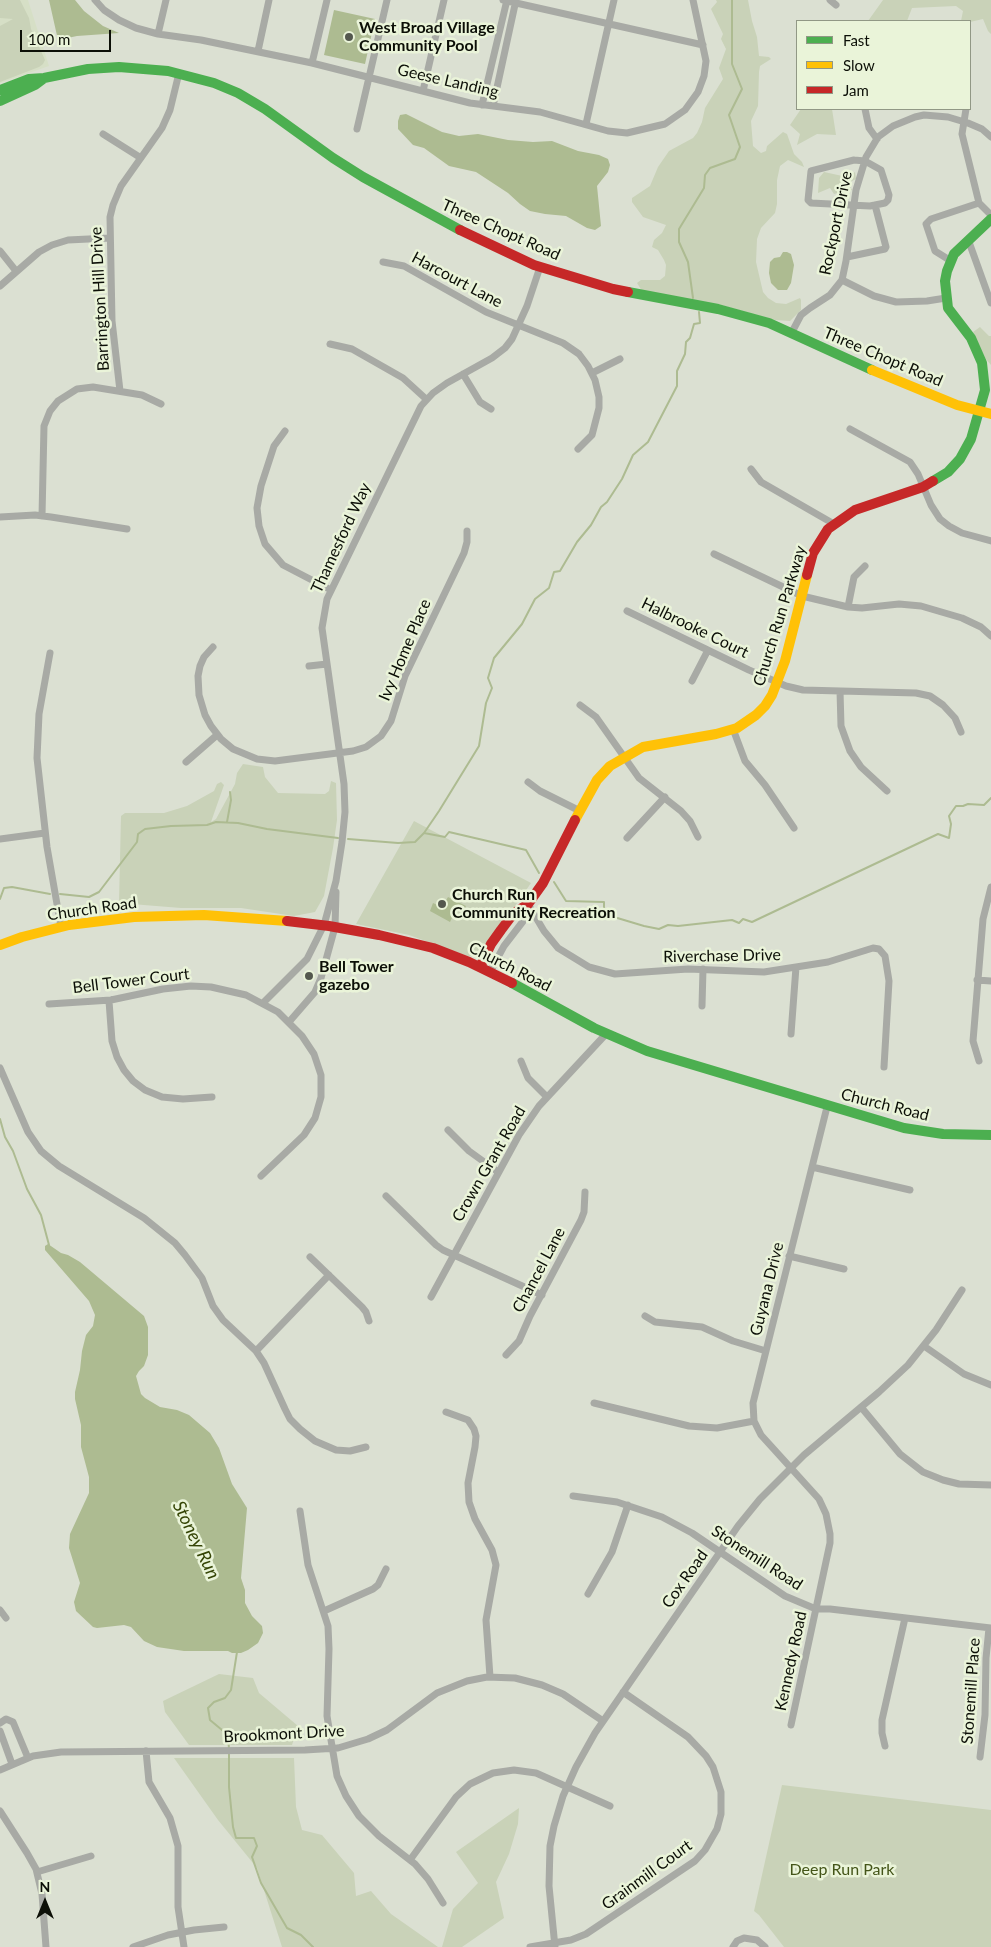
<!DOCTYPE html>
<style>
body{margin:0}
#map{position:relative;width:991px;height:1947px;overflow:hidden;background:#dbe0d2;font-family:Lato,sans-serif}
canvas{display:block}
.legend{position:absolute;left:796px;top:20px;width:175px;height:90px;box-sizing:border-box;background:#eaf4d9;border:1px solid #919885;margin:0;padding:6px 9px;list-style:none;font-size:15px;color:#0c0f07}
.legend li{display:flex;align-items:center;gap:10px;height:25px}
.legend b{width:25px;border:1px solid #919885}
.north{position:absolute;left:20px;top:1877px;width:50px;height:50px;-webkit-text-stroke:4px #eaf4d9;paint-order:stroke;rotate:0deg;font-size:14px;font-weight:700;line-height:20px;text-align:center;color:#0c0f07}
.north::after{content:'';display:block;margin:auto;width:18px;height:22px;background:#0c0f07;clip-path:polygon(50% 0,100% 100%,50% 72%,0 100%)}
.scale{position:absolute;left:20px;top:30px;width:91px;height:22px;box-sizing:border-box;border:2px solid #0c0f07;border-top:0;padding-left:6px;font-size:15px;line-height:18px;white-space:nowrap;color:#0c0f07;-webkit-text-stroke:4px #eaf4d9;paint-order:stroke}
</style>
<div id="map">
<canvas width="991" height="1947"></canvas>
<ul class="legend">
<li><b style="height:6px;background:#4caf50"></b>Fast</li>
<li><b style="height:6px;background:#ffc107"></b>Slow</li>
<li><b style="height:6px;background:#c62828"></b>Jam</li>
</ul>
<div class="north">N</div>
<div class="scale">100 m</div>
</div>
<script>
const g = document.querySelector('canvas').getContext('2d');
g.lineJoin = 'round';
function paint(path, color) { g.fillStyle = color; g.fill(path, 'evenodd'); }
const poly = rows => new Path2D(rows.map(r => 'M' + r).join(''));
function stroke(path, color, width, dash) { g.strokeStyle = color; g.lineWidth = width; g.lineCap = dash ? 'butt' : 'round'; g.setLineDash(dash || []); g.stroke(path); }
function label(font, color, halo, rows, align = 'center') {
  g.font = font + ' Lato,sans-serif'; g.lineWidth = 5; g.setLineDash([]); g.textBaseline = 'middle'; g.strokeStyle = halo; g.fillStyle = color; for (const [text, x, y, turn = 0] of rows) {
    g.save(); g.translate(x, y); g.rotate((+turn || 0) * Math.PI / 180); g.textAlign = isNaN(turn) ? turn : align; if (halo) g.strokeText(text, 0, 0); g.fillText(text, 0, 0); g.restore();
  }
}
const built = poly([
 [0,0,28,0,49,66,0,83]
]);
const green = poly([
 [0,0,20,0,29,18,31,29,45,60,43,64,39,67,0,82,0,26,13,19,0,18],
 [716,0,748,0,752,21,757,37,759,56,769,57,771,59,760,66,759,72,758,106,751,121,753,146,761,153,766,151,767,146,783,132,787,134,794,154,802,162,804,167,788,160,780,166,777,180,777,204,775,213,761,228,757,239,756,262,763,292,768,298,776,303,786,304,800,298,801,300,801,310,790,321,775,320,721,305,642,291,637,283,641,280,660,280,665,276,666,265,664,260,658,250,652,247,654,240,662,233,666,225,643,217,632,202,632,198,650,186,658,167,669,151,693,138,697,133,702,122,705,108,723,79,719,68,726,49,721,39,723,34,711,9,717,2],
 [883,0,991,0,991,34,988,31,983,19,970,22,961,21,963,11,956,6,912,8,907,21,868,21],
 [801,109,832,109,836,135,817,134,797,145,800,134,790,125],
 [824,172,847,177,855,172,856,179,848,183,852,190,846,191,842,197,838,193,834,194,830,188,818,193,819,178],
 [980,327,989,336,991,336,991,365,985,358,973,332],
 [243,764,263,767,265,777,278,793,325,794,329,791,331,781,336,783,337,820,333,848,324,896,315,912,294,916,241,908,181,908,119,903,121,816,125,813,164,813,187,806,214,791,217,784,221,782,224,785,211,822,216,819,235,784,237,773],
 [414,821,531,883,480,957,467,956,409,935,356,924],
 [219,1674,253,1678,259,1693,298,1726,292,1745,189,1745,165,1712,163,1701],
 [174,1758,294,1758,296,1807,302,1830,322,1835,354,1873,356,1896,371,1891,391,1914,438,1947,282,1947,257,1868,218,1820],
 [782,1785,991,1810,991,1947,784,1947,759,1915,754,1911],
 [519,1808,518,1824,509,1854,496,1882,504,1918,462,1947,442,1947,453,1909,478,1883,456,1852]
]);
const water = poly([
 [49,0,75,0,84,11,103,26,119,33,77,36,58,40],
 [334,10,375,19,365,64,324,55],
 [406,114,442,132,459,136,478,134,508,140,533,142,552,141,578,151,599,155,608,159,610,165,608,172,597,186,601,226,595,230,587,228,566,216,545,214,530,211,520,204,508,193,476,172,449,166,424,148,413,145,398,129,398,121,400,115],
 [787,252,791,254,794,265,791,283,787,290,778,290,771,283,769,273,770,262,774,258,780,257,783,252],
 [448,897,466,906,463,912,456,909,450,922,430,911,433,903,442,907],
 [48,1244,61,1253,68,1255,80,1262,144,1316,148,1327,148,1355,144,1366,139,1371,136,1376,141,1394,145,1398,160,1407,177,1410,189,1415,210,1433,219,1448,232,1484,247,1508,241,1578,245,1590,245,1603,252,1616,262,1626,263,1633,258,1643,248,1650,241,1653,232,1653,228,1651,184,1651,157,1647,144,1641,131,1627,124,1625,97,1628,93,1627,76,1611,74,1602,80,1583,69,1548,70,1534,89,1493,89,1477,81,1447,81,1425,75,1399,75,1392,80,1370,82,1351,86,1335,93,1326,95,1315,89,1301,45,1250,45,1246]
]);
const stream = poly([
 [693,298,688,262,679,242,679,229,704,188,705,175,710,168,735,159,740,147,729,115,742,89,732,64,732,0],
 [227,822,231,800,230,792],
 [424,833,445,837,449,832,526,850,539,873],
 [348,839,398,843,415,842,424,833,439,811,479,746,486,703,492,688,488,678,494,658,522,624,535,599,549,588,554,572,560,571,577,542,591,525,601,507,607,502,622,479,633,455,648,442,677,386,677,371,685,354,686,342,690,338,694,324,700,323,699,312],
 [554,882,566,901,604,902,604,914,644,926,659,929,668,925,678,926,732,920,739,923,743,919,752,922,938,834,949,838,951,824,949,816,956,806,963,806,968,804,984,805,991,798],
 [60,894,89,897,99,892,137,842,138,834,145,829,171,826,207,825,216,822,238,823,267,829,338,838],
 [0,899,4,888,12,887,50,894],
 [0,1119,5,1137,13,1151,27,1189,41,1215,49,1245],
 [229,1749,228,1735,210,1720,208,1708,214,1702,225,1698,231,1690,237,1652],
 [229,1754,229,1787,233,1827,236,1838,254,1838,257,1846,252,1857,261,1883,287,1928,301,1935,313,1947]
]);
const street = poly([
 [95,0,104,10,119,20,136,28,158,34,201,40,312,63,470,103,540,112,608,131,627,133,665,124,685,110,698,92,704,76,706,61,693,0],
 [503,0,703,45],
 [830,0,836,5],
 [158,34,166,0],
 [258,51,269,0],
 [312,63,327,0],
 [423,91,444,0],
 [482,105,507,0],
 [493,106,516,0],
 [865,109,869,128,877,139],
 [966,109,962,134,979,203,991,215],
 [586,124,614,0],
 [357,129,387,0],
 [103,134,141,158],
 [854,160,865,161,881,170,889,195,888,200,885,203,870,206,811,203,808,200,811,171,854,160],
 [969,242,991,303],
 [0,251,16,271],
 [847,257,885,249,886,247,875,205],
 [951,261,935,251,926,224,931,219,979,203],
 [383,262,404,266,486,312,563,343,579,354,588,366,595,380,599,397,599,408,592,435,578,449],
 [842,280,874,296,896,302,927,301,946,298],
 [0,286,39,252,52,245,68,240,109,238],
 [792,332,801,315,810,308,830,295,842,280,846,261,856,190,866,157,878,137,893,126,915,117,924,115,948,117,968,123,982,129,991,137],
 [330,344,352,349,403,378,426,399],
 [592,373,620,359],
 [463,374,480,402,491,409],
 [120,391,112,321,110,217,113,205,121,186,162,128,170,110,179,73],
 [850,429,910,462,918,474,931,505,940,519,949,526,962,533,991,541],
 [285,431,274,446,261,486,257,508,259,526,265,544,283,565,331,590],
 [751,469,761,482,834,524],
 [42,516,44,426,50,411,58,401,77,389,93,387,142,395,161,404],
 [0,517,35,515,51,517,127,529],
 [714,554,802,596,848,607,862,608,899,604,921,606,962,618,981,627,991,636],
 [848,607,854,577,865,566],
 [627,611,749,670,786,686,803,690,916,693,930,696,943,705,955,718,961,732],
 [213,647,204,657,200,666,198,676,199,695,205,715,211,726,221,739,233,749,257,759,275,761,353,751,366,747,381,736,391,721,405,676,464,553,467,542,467,531],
 [50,653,39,714,37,758,47,847,61,927],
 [309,666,327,664],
 [692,681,708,650],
 [840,691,841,726,850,751,861,767,887,791],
 [580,705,596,717,639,778,681,811,690,821,698,837],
 [733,729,745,761,765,785,794,828],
 [186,762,217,735],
 [528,782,540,791,580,811],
 [627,838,665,797],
 [0,839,45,833],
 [528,904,544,931,558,948,589,967,615,974,688,969,764,972,828,962,873,948,879,949,885,956,889,981,884,1067],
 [490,972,504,946,524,920,528,904],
 [977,980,991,981],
 [111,1000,109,1001,112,1041,117,1057,124,1070,133,1081,145,1090,162,1097,183,1099,212,1097],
 [263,1003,307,959,324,925,336,881,342,842,345,812,344,784,322,628,327,599,421,406,433,393,447,383,492,358,505,348,512,339,527,306,540,267],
 [49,1004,111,1000,163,989,191,986,211,987,246,995,278,1012,302,1036,314,1054,321,1075,321,1097,315,1118,304,1135,261,1176],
 [702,1006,703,969],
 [289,1022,315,992,321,978,335,927,336,892],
 [791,1034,796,967],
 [521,1061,528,1078,547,1097],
 [979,1061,973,1041,983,919,991,887],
 [0,1068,28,1132,41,1151,59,1166,144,1218,175,1243,185,1255,202,1278,213,1306,223,1320,256,1351,264,1363,285,1409,290,1419,300,1429,315,1441,336,1450,350,1451,366,1447],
 [448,1130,469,1151,498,1172],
 [812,1167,910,1190],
 [386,1196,436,1245,443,1250,542,1295],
 [789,1256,844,1269],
 [310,1257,362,1307,366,1312,369,1321],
 [431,1297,519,1135,539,1106,606,1034],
 [645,1316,655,1322,702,1327,733,1341,766,1351],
 [924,1346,964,1374,991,1385],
 [256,1351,329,1275],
 [506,1355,519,1341,530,1316,581,1220,584,1212,585,1192],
 [594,1403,689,1426,717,1428,754,1421],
 [861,1407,900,1454,923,1472,943,1480,959,1484,991,1485],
 [446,1412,468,1420,474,1429,476,1436,475,1447,468,1483,469,1502,475,1519,492,1550,496,1565,486,1620,490,1677],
 [573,1496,617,1502,662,1517,692,1533,785,1596,816,1609,830,1609,991,1628],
 [300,1511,308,1565,328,1626,329,1649,327,1716,337,1776,346,1796,359,1816,379,1836,415,1864,428,1879,443,1903],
 [588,1594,612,1552,628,1505],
 [0,1610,6,1618],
 [324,1611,373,1589,378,1585,386,1569],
 [0,1723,6,1719,13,1722,28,1758],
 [791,1725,830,1543,830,1534,826,1514,819,1499,761,1435,754,1421,753,1403,827,1107],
 [0,1731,12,1764],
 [885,1746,882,1733,882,1720,905,1618],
 [146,1751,149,1782,170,1818,178,1846,178,1907,184,1947],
 [980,1757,985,1715,986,1658,989,1628],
 [0,1770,33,1756,61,1752,305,1750,338,1748,368,1739,387,1730,437,1693,467,1681,487,1677,515,1678,542,1685,563,1694,603,1721],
 [0,1811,27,1853,36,1869,42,1894,46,1947],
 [410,1860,456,1797,470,1784,493,1773,514,1770,536,1773,610,1806],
 [37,1872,91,1856],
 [133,1947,168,1935,194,1930,224,1927],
 [530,1947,571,1940,586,1934,695,1861,705,1850,717,1829,721,1814,721,1792,713,1767,706,1756,688,1737,623,1692],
 [555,1947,549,1886,550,1846,554,1826,563,1796,576,1767,595,1733,738,1526,760,1499,804,1455,879,1392,908,1365,936,1330,962,1290],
 [733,1947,737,1941,744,1938,757,1940,765,1947]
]);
const fast = poly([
 [0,90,29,79,44,78,88,69,119,67,168,71,214,83,238,93,265,109,333,158,363,177,460,230],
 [0,101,35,85,43,79],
 [628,292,718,309,769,323,872,370],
 [933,481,948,472,960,459,971,439,985,390,982,363,971,338,948,308,945,281,947,271,954,254,991,219],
 [512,983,594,1028,647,1051,904,1128,943,1134,991,1135]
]);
const slow = poly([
 [872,370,957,405,991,414],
 [575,820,597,780,610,766,643,747,716,734,737,728,756,715,765,706,772,695,785,661,807,575],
 [0,945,22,937,69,925,134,917,204,915,287,921]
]);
const jam = poly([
 [460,230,534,265,613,289,628,292],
 [807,575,813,553,828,529,855,510,923,487,933,481],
 [287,921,329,926,379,935,433,948,469,962,512,983],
 [480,967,491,944,501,930,513,914,528,904,543,883,575,820]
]);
const markers = [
 [349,37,5,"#54584e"],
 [442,904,5,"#54584e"],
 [309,976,5,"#54584e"]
];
const poiNames = [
 ["West Broad Village",359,28],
 ["Community Pool",359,46],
 ["Church Run",452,895],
 ["Community Recreation",452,913],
 ["Bell Tower",319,967],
 ["gazebo",319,985]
];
const streetNames = [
 ["Geese Landing",448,81,13],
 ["Rockport Drive",836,223,-78],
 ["Three Chopt Road",501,230,24],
 ["Harcourt Lane",457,280,28],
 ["Barrington Hill Drive",100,299,-93],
 ["Three Chopt Road",883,357,23],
 ["Thamesford Way",341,538,-65],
 ["Church Run Parkway",780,616,-73],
 ["Halbrooke Court",695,628,26],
 ["Ivy Home Place",405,650,-67],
 ["Church Road",92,909,-8],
 ["Riverchase Drive",722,956,-1],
 ["Church Road",510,967,27],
 ["Bell Tower Court",131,981,-7],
 ["Church Road",885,1105,14],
 ["Crown Grant Road",489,1164,-60],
 ["Chancel Lane",539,1270,-62],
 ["Guyana Drive",767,1289,-76],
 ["Stonemill Road",757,1558,33],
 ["Cox Road",685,1579,-55],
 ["Kennedy Road",791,1661,-78],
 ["Stonemill Place",971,1691,-86],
 ["Brookmont Drive",284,1734,-3],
 ["Grainmill Court",647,1875,-36]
];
const parkNames = [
 ["Deep Run Park",842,1870]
];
const waterNames = [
 ["Stoney Run",196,1540,64]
];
paint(built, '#d6dfc6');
paint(green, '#c9d2b8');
paint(water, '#adbb91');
stroke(stream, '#adbb91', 2);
stroke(street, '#a8aaa5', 7);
stroke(fast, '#4caf50', 10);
stroke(slow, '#ffc107', 10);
stroke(jam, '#c62828', 10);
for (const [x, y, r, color] of markers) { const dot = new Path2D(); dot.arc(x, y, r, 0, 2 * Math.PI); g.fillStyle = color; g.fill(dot); stroke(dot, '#eaf4d9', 2); }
label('bold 16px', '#0c0f07', '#eaf4d9', poiNames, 'left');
label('16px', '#0c0f07', '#eaf4d9', streetNames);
label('16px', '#445519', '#eaf4d9', parkNames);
label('italic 18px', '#344404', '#eaf4d9', waterNames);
</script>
